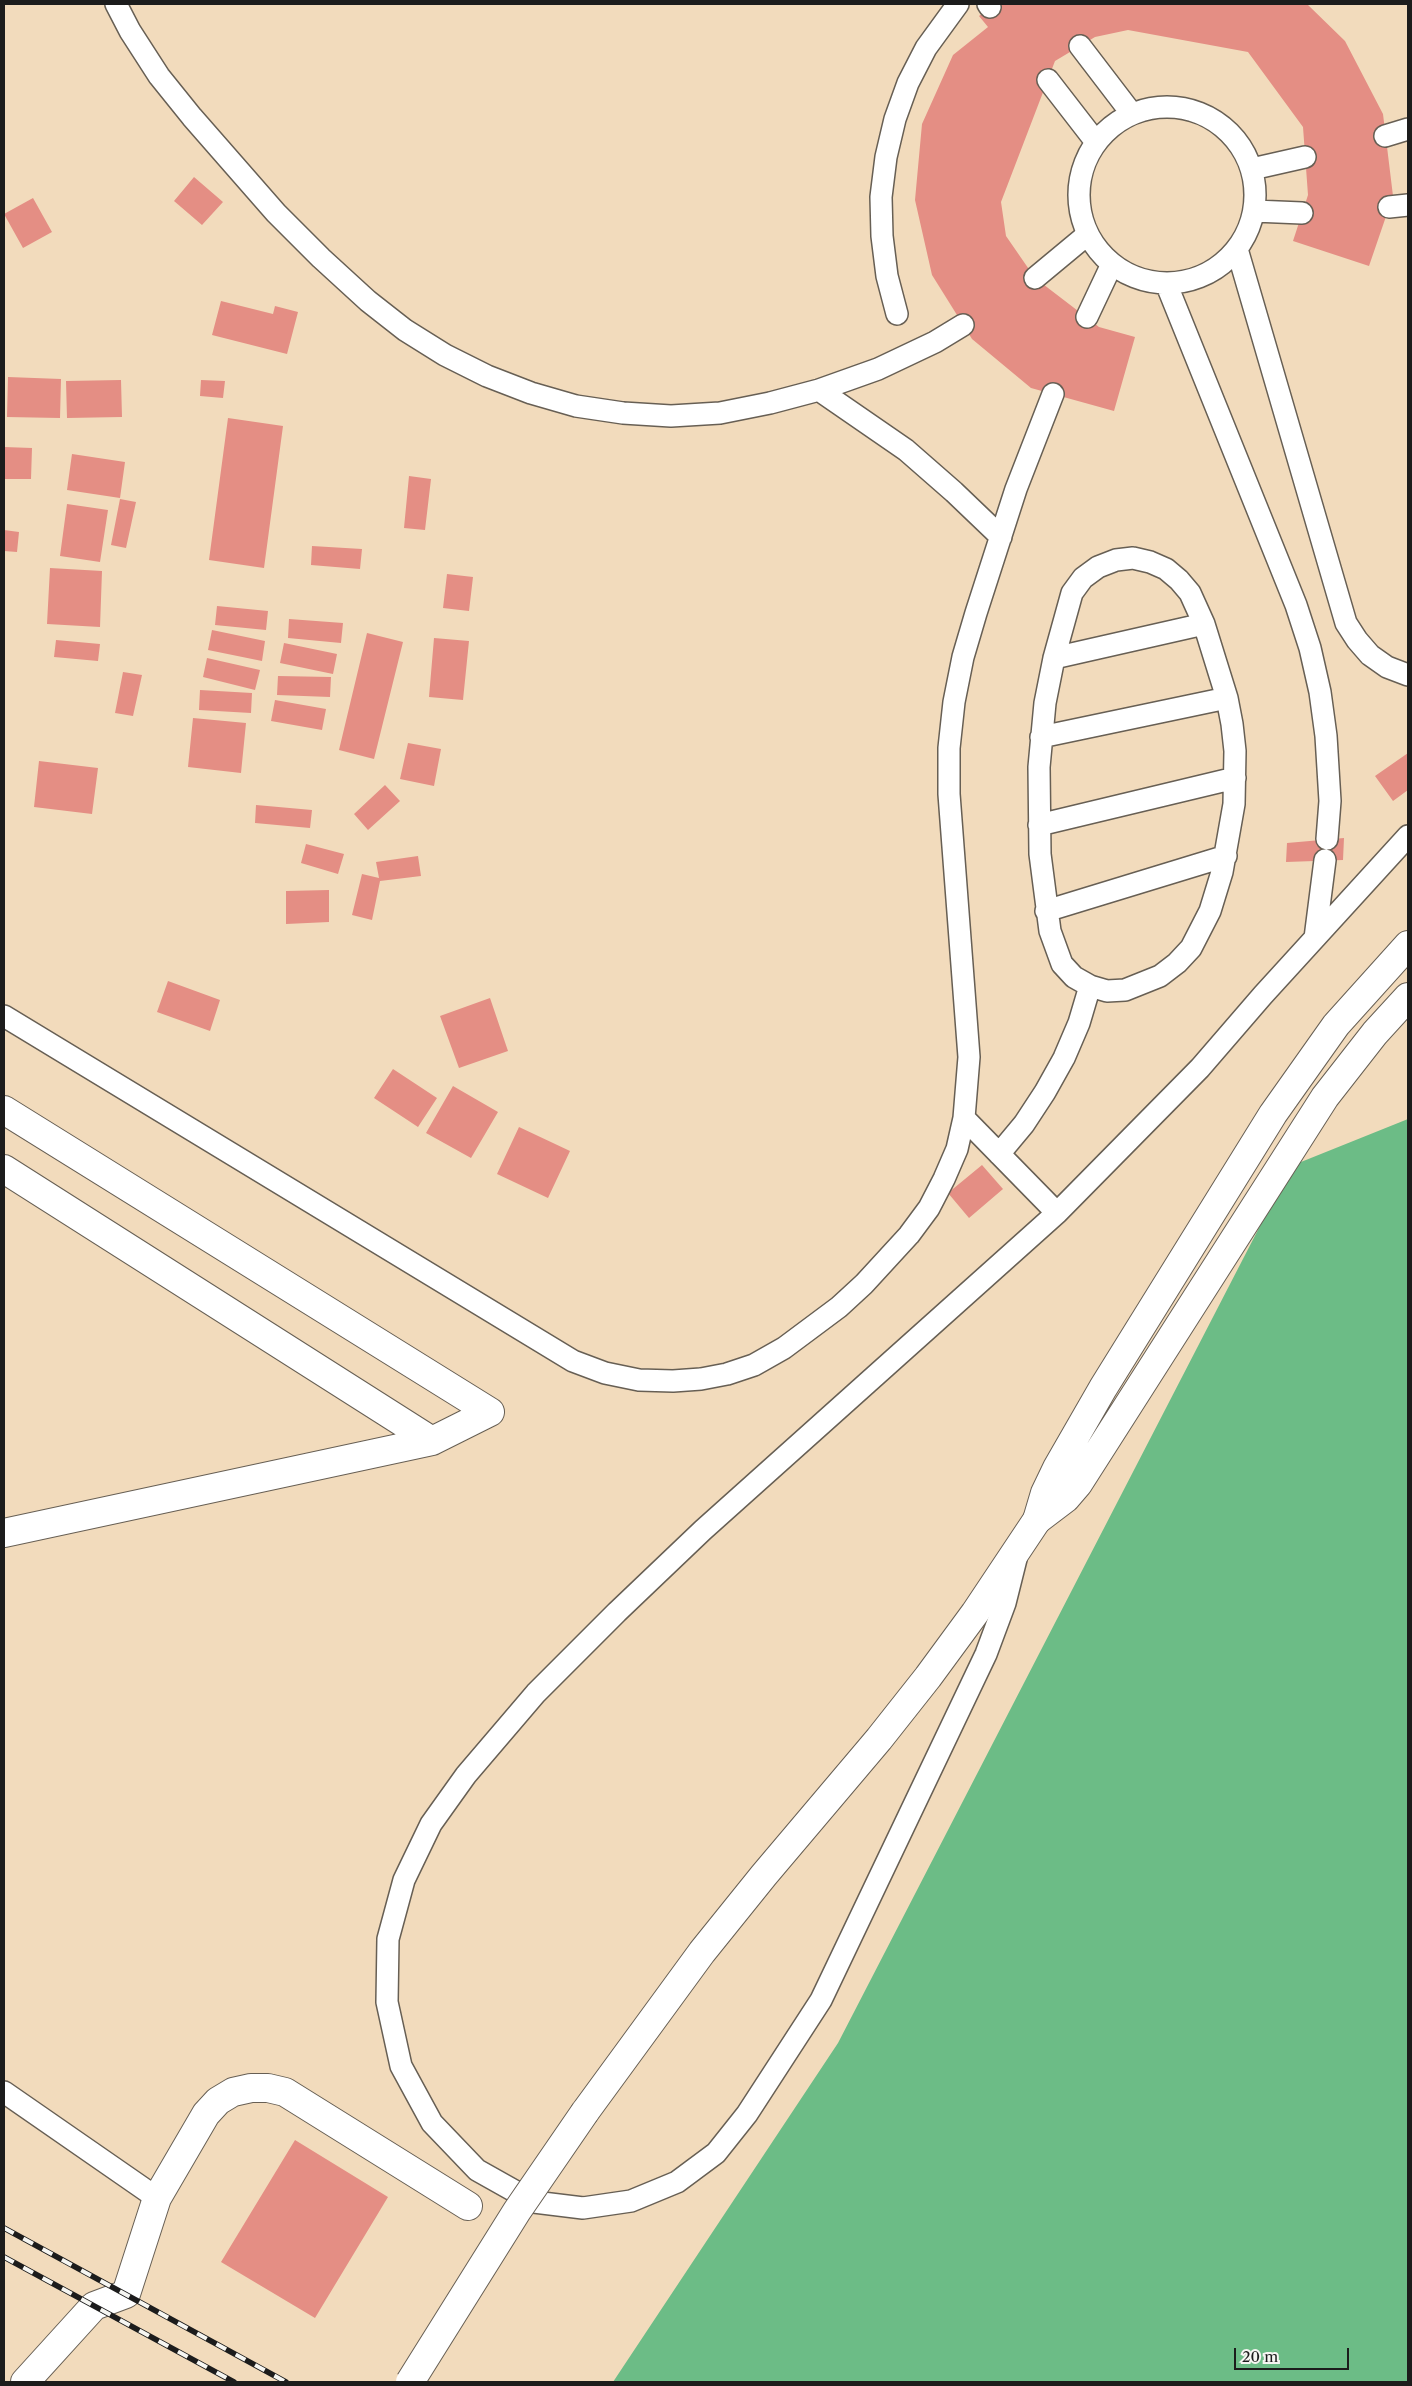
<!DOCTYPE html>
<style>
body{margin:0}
#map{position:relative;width:1412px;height:2386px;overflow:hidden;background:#f2dbbc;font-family:"Libre Caslon Text",serif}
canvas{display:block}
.frame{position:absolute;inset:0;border:5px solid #1c1c1c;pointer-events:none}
.scale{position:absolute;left:1234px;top:2348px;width:115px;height:22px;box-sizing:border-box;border:2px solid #1c1c1c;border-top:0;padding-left:6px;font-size:15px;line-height:18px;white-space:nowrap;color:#1c1c1c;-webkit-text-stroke:4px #f6f6f2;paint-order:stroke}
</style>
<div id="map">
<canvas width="1412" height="2386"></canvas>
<div class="frame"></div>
<div class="scale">20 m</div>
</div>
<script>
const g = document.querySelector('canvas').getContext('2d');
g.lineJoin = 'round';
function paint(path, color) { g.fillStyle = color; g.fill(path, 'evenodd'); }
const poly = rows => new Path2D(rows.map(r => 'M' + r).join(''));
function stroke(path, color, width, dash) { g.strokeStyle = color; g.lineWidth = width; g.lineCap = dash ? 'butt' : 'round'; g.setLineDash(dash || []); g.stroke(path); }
const forest = poly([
 [1408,1119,1408,2382,613,2382,838,2043,1291,1166]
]);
const building = poly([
 [994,4,1307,4,1345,41,1383,114,1393,196,1369,266,1293,241,1308,195,1303,127,1248,52,1128,30,1095,37,1055,61,1001,202,1006,236,1035,278,1099,327,1135,337,1114,411,1031,388,972,339,932,275,915,200,922,124,953,55,988,27,979,16],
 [194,177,223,202,202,225,174,201],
 [33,198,52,232,23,248,4,214],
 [221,301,273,314,275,306,298,312,287,354,212,335],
 [8,377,61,379,60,418,7,417],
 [121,380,122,417,67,418,66,381],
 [201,380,225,381,223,398,200,396],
 [228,418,283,426,264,568,209,560],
 [4,447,32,448,31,479,4,479],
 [72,454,125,462,120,498,67,490],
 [409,476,431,479,425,530,404,528],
 [120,499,136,502,126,548,111,545],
 [67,504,108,510,100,562,60,556],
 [4,530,19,532,17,552,4,551],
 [312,546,362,549,360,569,311,565],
 [50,568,102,571,100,627,47,624],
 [447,574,473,577,469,611,443,608],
 [217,606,268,611,266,630,215,625],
 [289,619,343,623,341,643,288,638],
 [212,630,265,641,262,661,208,650],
 [367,633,403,642,374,759,339,750],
 [434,638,469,641,463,700,429,697],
 [56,640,100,644,98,661,54,657],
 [284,643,337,654,333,674,280,663],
 [207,658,260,670,255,690,203,677],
 [123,672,142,675,133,716,115,713],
 [278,676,331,677,330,697,277,695],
 [200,690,252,693,251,713,199,710],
 [275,700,326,709,322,730,271,721],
 [193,718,246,723,241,773,188,767],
 [408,743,441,749,434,786,400,779],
 [1408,753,1408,790,1393,801,1375,776],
 [39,761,98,768,92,814,34,807],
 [385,785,400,801,368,830,354,814],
 [256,805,312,810,310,828,255,823],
 [1344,838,1343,860,1286,862,1287,843],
 [306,844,344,854,338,874,301,863],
 [418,856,421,876,380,881,372,920,352,915,362,874,379,878,376,862],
 [329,890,329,922,286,924,286,891],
 [168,981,220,1000,210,1031,157,1012],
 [490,998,508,1051,459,1068,440,1016],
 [393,1069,437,1098,418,1127,374,1098],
 [453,1086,498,1112,471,1158,426,1133],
 [519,1127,570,1151,548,1198,497,1174],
 [982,1165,1003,1189,969,1218,948,1193],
 [295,2140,388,2197,315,2318,221,2262]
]);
const lane = poly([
 [116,4,130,31,159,76,192,117,276,213,321,258,368,301,405,330,445,355,487,376,531,393,576,406,623,413,671,416,720,413,770,403,819,390,878,369,935,342,963,325],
 [988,4,990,7],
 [1080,46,1132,114],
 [1048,80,1096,142],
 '1079 195a88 88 0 1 1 176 0a88 88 0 1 1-176 0Z',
 [1385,136,1408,129],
 [1252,169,1305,157],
 [1389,207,1408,205],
 [1254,211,1302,213],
 [1237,249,1346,623,1357,640,1370,655,1387,667,1408,675],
 [1035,278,1088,234],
 [1166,283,1296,605,1310,648,1320,692,1326,736,1330,801,1327,839],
 [897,314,887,276,882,236,881,197,886,157,895,119,908,83,926,48,958,4],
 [1087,317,1112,264],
 [819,390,906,450,954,492,1001,537],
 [1133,558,1150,562,1166,569,1179,580,1190,593,1204,624,1227,698,1232,724,1235,751,1234,804,1222,872,1210,911,1191,948,1177,963,1160,976,1125,990,1107,991,1090,986,1074,977,1062,964,1050,931,1040,854,1039,767,1045,703,1054,658,1072,593,1083,578,1098,567,1116,560,1133,558],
 [1054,658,1204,624],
 [1041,737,1227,698],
 [1039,825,1235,778],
 [1046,911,1226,856],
 [1315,938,1325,860],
 [4,1016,573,1361,605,1373,639,1380,673,1381,701,1379,727,1374,754,1365,784,1348,839,1307,864,1284,909,1235,929,1208,944,1179,957,1149,964,1118,969,1057,949,794,949,748,954,702,963,657,976,613,1016,489,1053,394],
 [964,1118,1057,1213],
 [999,1154,1024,1124,1045,1092,1064,1058,1079,1023,1090,986],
 [1016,1559,1005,1603,986,1654,821,2000,747,2114,716,2153,677,2182,631,2201,583,2208,534,2202,477,2170,432,2123,401,2066,387,2002,388,1939,404,1880,431,1824,466,1775,536,1693,617,1612,703,1530,1057,1213,1200,1068,1263,995,1408,836],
 [4,2092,157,2198]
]);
const street = poly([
 [4,1110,490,1412],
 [4,1169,432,1441,490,1412],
 [4,1533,432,1441],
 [25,2382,94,2306,126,2294,157,2198,206,2114,218,2101,233,2092,251,2088,268,2088,285,2092,468,2206]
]);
const primary = poly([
 [585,2112,702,1952,764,1875,879,1739,928,1677,975,1613,1037,1520]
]);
const highway = poly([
 [1037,1520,1045,1493,1057,1468,1103,1388,1273,1114,1336,1025,1408,945],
 [1037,1520,1066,1498,1078,1484,1325,1097,1375,1033,1408,997]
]);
const rail = poly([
 [4,2228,286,2382],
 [4,2257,234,2382]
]);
const primaryBridge = poly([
 [410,2382,517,2211,585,2112]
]);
paint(forest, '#6cbc86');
paint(building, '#e48e84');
stroke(lane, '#675f54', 24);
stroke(street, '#675f54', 30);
stroke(primary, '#675f54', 30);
stroke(highway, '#675f54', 30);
stroke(lane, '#fff', 21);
stroke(street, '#fff', 28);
stroke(primary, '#fff', 28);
stroke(highway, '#fff', 28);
stroke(rail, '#1c1c1c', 5.5);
stroke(rail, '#f6f6f2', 4, [11]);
stroke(primaryBridge, '#675f54', 30, []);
stroke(primaryBridge, '#fff', 28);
</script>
